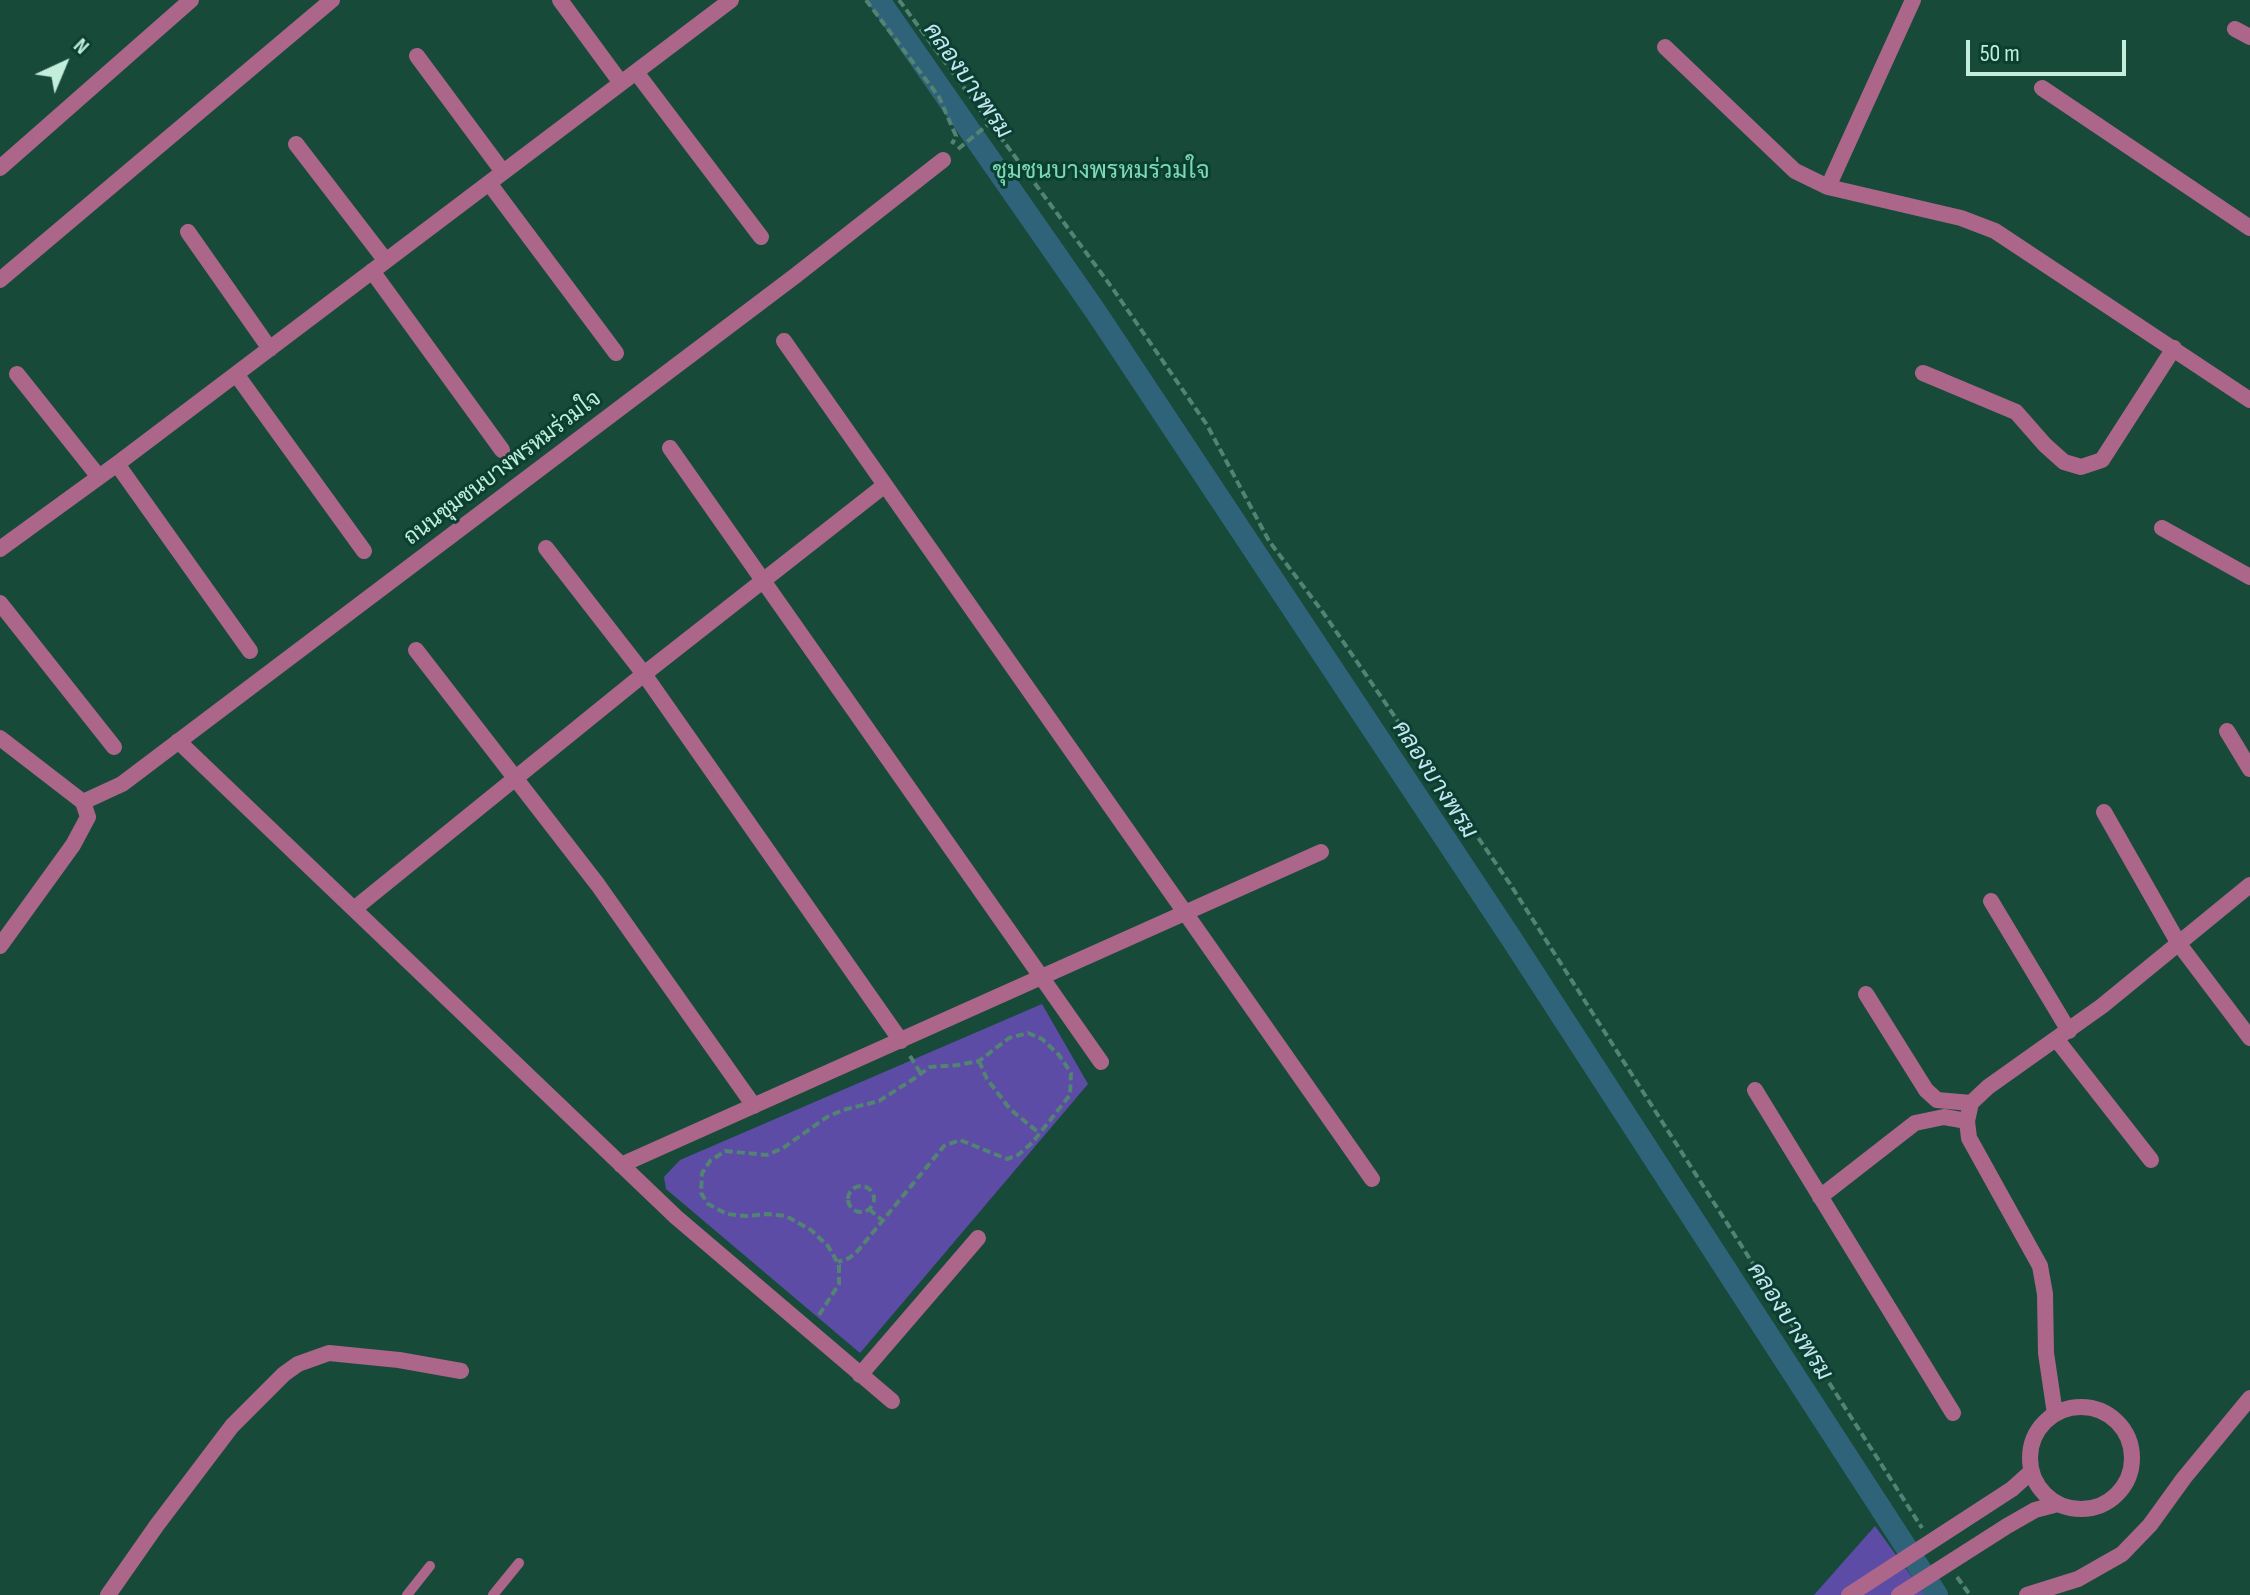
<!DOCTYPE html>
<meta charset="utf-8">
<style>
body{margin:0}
#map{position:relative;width:2250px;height:1595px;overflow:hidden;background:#184a3a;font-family:"Sofia Sans Condensed",sans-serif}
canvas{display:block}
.north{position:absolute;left:24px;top:24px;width:80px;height:80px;-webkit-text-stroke:6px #0b3f2f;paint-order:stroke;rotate:44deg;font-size:22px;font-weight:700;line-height:32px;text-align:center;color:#c3eedc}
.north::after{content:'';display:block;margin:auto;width:28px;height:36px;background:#c3eedc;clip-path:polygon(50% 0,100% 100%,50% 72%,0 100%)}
.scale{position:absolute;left:1966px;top:40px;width:160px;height:36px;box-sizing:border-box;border:4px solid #c3eedc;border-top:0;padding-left:10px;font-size:24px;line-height:28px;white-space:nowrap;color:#c3eedc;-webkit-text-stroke:6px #0b3f2f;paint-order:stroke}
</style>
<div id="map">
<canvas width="2250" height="1595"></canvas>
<div class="north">N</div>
<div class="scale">50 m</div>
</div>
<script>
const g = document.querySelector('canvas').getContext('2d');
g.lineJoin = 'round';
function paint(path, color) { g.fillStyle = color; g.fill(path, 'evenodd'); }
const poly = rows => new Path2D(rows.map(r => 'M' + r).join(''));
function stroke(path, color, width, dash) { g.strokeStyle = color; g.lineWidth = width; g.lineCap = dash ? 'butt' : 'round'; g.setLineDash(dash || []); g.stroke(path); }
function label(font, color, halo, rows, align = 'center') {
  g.font = font + ' "Sofia Sans Condensed",Sarabun,sans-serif'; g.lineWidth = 6; g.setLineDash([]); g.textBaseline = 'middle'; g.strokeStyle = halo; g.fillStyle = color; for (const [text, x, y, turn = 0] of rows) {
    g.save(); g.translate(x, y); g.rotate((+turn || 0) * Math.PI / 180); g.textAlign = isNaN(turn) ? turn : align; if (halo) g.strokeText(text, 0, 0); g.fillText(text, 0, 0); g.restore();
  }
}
const green = poly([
 [1042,1004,1088,1084,860,1353,666,1189,664,1177,680,1160],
 [1875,1526,1925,1595,1814,1595]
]);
const canal = poly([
 [879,0,1096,312,1511,938,1937,1595]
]);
const path = poly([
 [866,0,939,97,956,136,952,144],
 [899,0,1113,289,1207,425,1269,541,1322,611,1510,884,1922,1528],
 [958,149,990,123],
 [910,1056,921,1074],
 [979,1061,987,1079,1010,1109,1039,1133],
 '848 1199a13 13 0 1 1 26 0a13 13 0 1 1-26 0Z',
 [869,1209,882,1220],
 [819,1315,839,1284,839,1265,828,1246,811,1230,786,1216,768,1214,745,1216,727,1214,708,1204,701,1193,702,1173,710,1161,725,1151,767,1155,783,1148,827,1117,843,1110,879,1101,915,1078,930,1067,958,1065,979,1061,1009,1038,1028,1033,1042,1039,1059,1055,1071,1073,1070,1095,1032,1143,1018,1155,1007,1159,960,1140,944,1146,856,1253,849,1258,838,1262],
 [1957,1577,1970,1595]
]);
const service = poly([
 [407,1595,430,1566],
 [493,1595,519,1563]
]);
const minor = poly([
 [560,0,621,83],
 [2235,29,2250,37],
 [1665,47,1795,171,1828,187,1961,218,1995,231,2250,400],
 [417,56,503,172],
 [636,72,761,237],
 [2042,88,2250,228],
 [296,144,386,261],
 [0,168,191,0],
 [489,183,616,353],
 [1828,187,1913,0],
 [188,232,270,349],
 [372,271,502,450],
 [0,280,332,0],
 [784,341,1372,1179],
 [1923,373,2016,412,2045,445,2064,462,2081,467,2102,460,2174,348],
 [17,374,99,477],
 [236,374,364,551],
 [670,448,1101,1062],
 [117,464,250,651],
 [2162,528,2250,577],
 [546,548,644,674,901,1041],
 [0,549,117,464,731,0],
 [0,603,114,747],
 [416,650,598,885,754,1106],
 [2227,731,2250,769],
 [0,738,83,802,88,817,73,845,0,946],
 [178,741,676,1217,892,1401],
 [83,802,122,784,795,276,943,160],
 [2104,812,2179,944,2250,1038],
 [1991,901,2069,1031],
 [354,909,644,674,885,485],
 [1866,994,1926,1090,1937,1100,1971,1103],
 [2057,1040,2151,1160],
 [1755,1090,1953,1413],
 [621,1165,1321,852],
 [1820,1197,1915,1123,1944,1117,1967,1121],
 [860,1375,978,1238],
 '2030 1458a51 51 0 1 1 102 0a51 51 0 1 1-102 0Z',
 [2055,1414,2046,1353,2045,1294,2040,1266,1969,1138,1967,1121,1971,1103,1988,1087,2102,1006,2250,885],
 [108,1595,157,1525,232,1426,284,1374,298,1364,329,1353,399,1360,461,1371],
 [1849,1595,2012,1489,2032,1471],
 [1899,1595,2007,1526,2035,1510,2058,1504],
 [2027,1595,2078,1579,2122,1554,2150,1525,2184,1478,2250,1398]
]);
const streetNames = [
 ["ถนนชุมชนบางพรหมร่วมใจ",503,469,-37]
];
const waterNames = [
 ["คลองบางพรม",967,81,55],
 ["คลองบางพรม",1434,780,57],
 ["คลองบางพรม",1789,1322,57]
];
const neighbourhoodNames = [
 ["ชุมชนบางพรหมร่วมใจ",1101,172]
];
paint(green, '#5c4ca6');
stroke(canal, '#2f6379', 22);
stroke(path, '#538372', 4, [8, 4]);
stroke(service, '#ac668a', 10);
stroke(minor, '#ac668a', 16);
label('22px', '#c3eedc', '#0b3f2f', streetNames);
label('italic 24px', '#c6e5f4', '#0b3f2f', waterNames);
label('24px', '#7dd8b7', '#0b3f2f', neighbourhoodNames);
</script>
